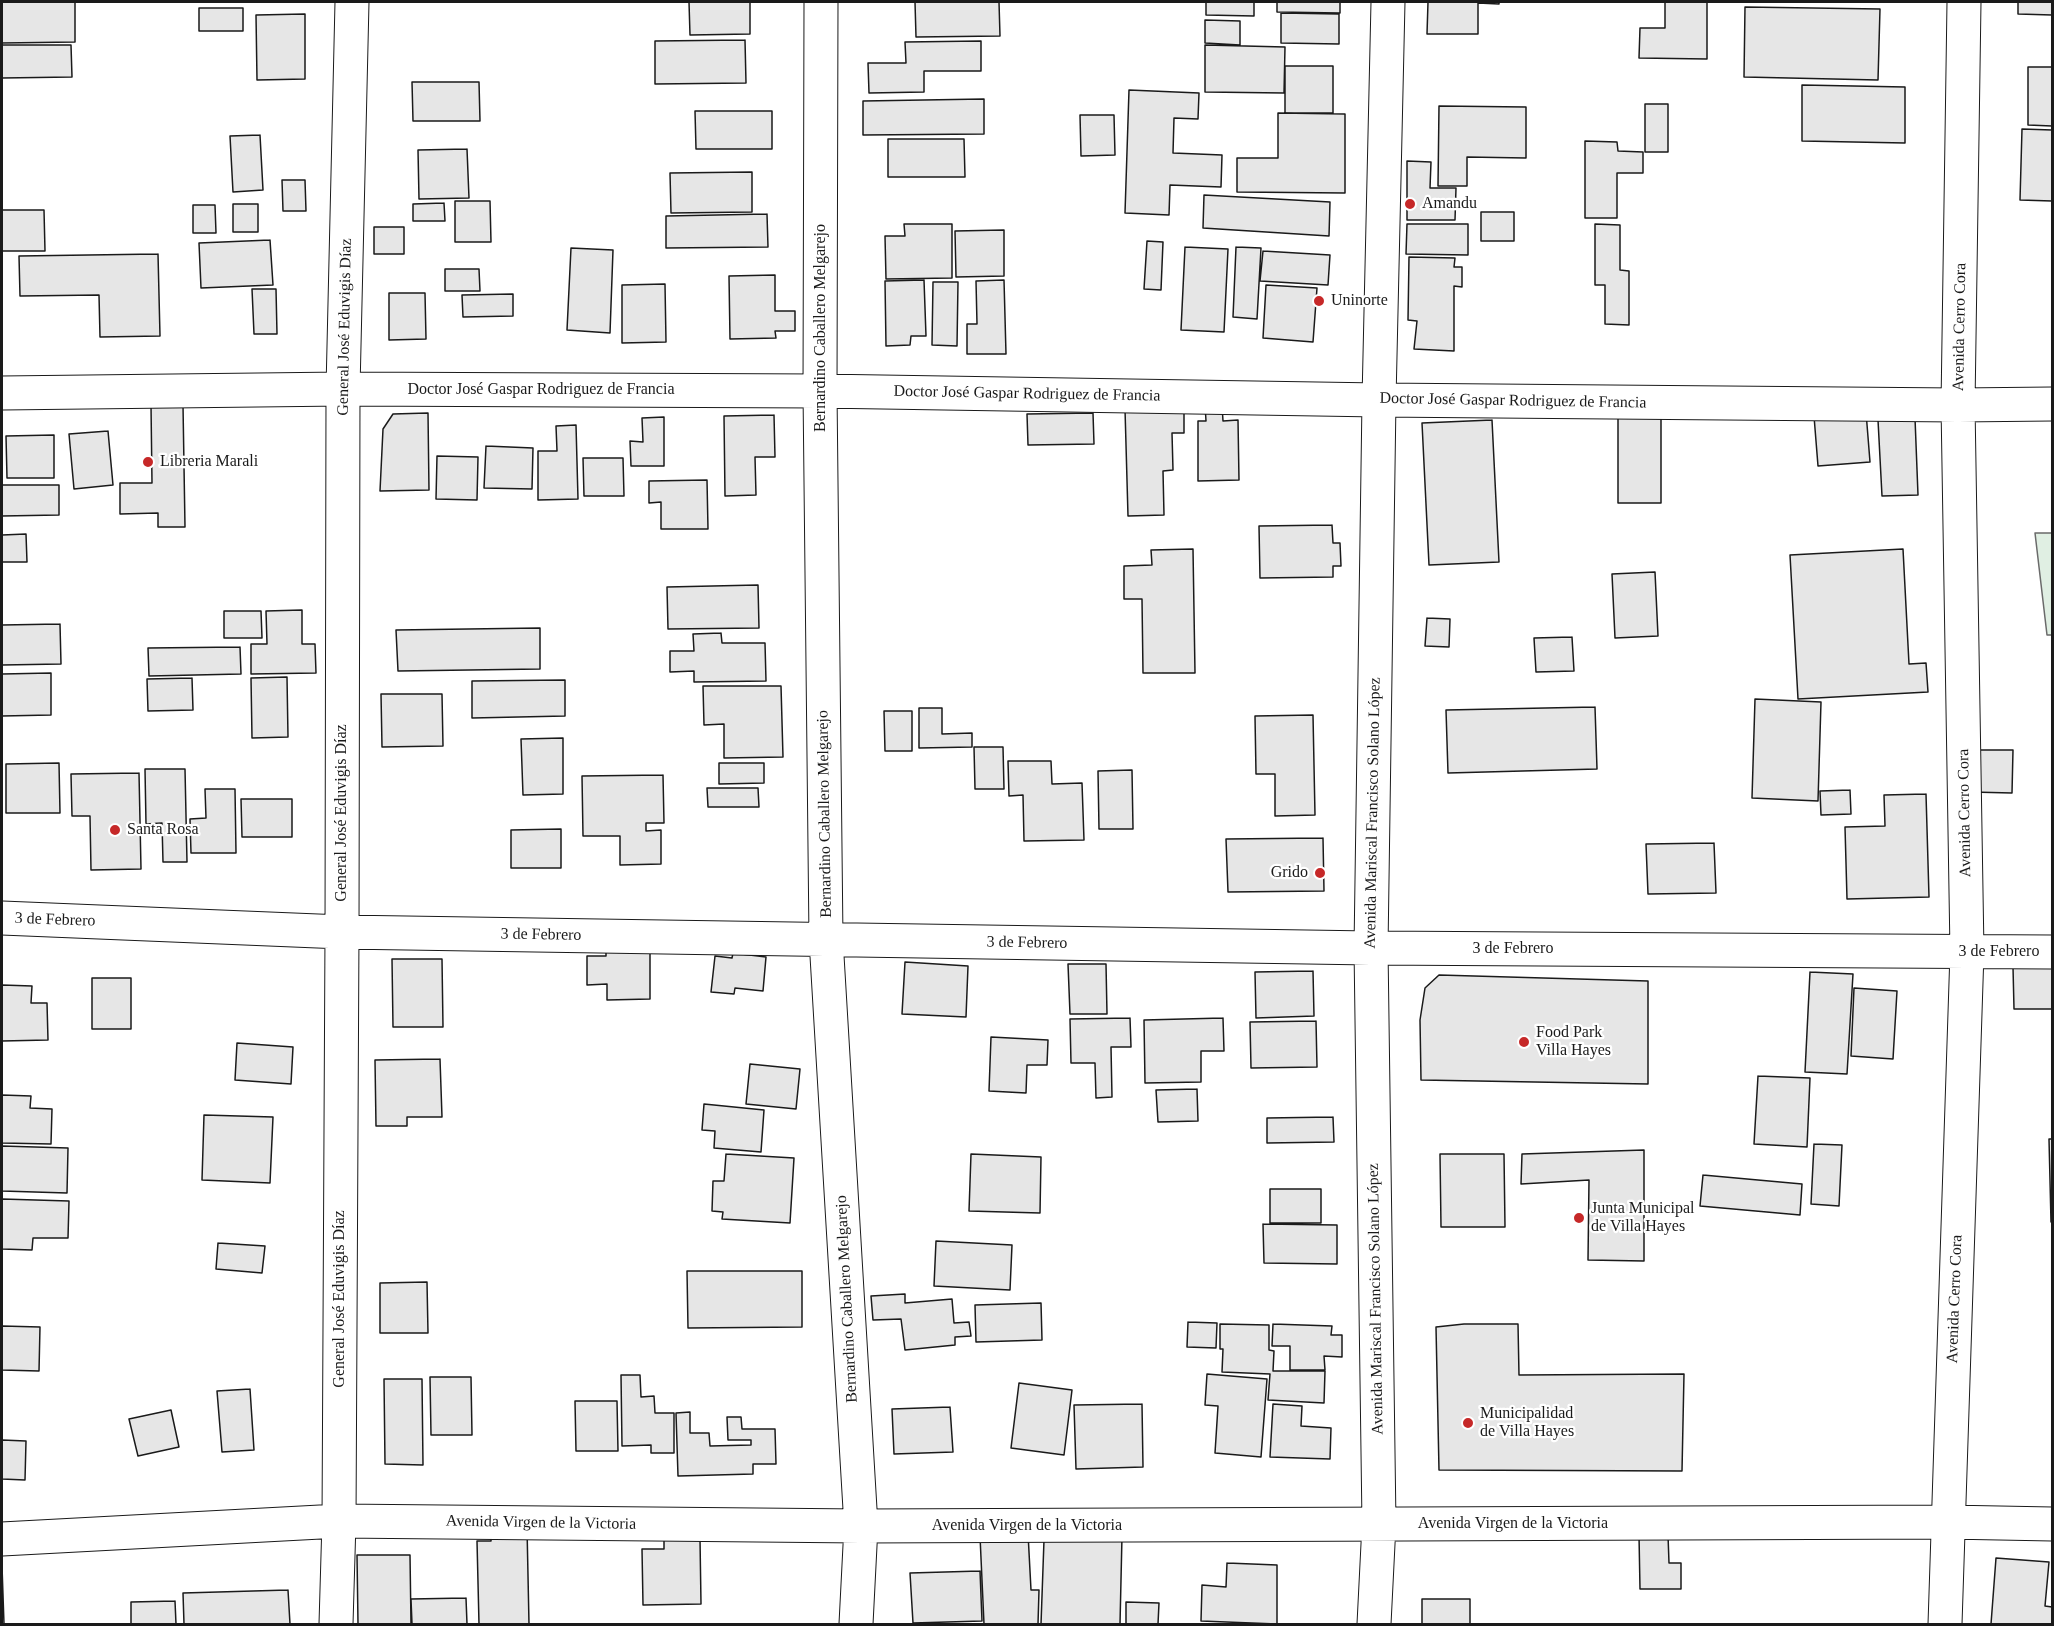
<!DOCTYPE html>
<meta charset="utf-8">
<style>
body{margin:0}
#map{position:relative;width:2054px;height:1626px;overflow:hidden;background:#fff;font-family:"Times New Roman",serif}
canvas{display:block}
.frame{position:absolute;inset:0;border:3px solid #1a1a1a;pointer-events:none}
</style>
<div id="map">
<canvas width="2054" height="1626"></canvas>
<div class="frame"></div>
</div>
<script>
const g = document.querySelector('canvas').getContext('2d');
g.lineJoin = 'round';
function paint(path, color) { g.fillStyle = color; g.fill(path, 'evenodd'); }
const poly = rows => new Path2D(rows.map(r => 'M' + r).join(''));
function stroke(path, color, width, dash) { g.strokeStyle = color; g.lineWidth = width; g.lineCap = dash ? 'butt' : 'round'; g.setLineDash(dash || []); g.stroke(path); }
function label(font, color, halo, rows, align = 'center') {
  g.font = font + ' "Times New Roman",serif'; g.lineWidth = 4.5; g.setLineDash([]); g.textBaseline = 'middle'; g.strokeStyle = halo; g.fillStyle = color; for (const [text, x, y, turn = 0] of rows) {
    g.save(); g.translate(x, y); g.rotate((+turn || 0) * Math.PI / 180); g.textAlign = isNaN(turn) ? turn : align; if (halo) g.strokeText(text, 0, 0); g.fillText(text, 0, 0); g.restore();
  }
}
const green = poly([
 [2035,533,2052,533,2052,635,2047,635,2035,533]
]);
const building = poly([
 [2,2,75,2,75,42,2,43,2,2],
 [689,2,750,2,750,34,690,35,689,2],
 [915,2,999,2,1000,36,916,37,915,2],
 [1206,2,1254,2,1254,16,1206,15,1206,2],
 [1277,2,1340,2,1340,13,1277,12,1277,2],
 [1428,2,1499,2,1499,4,1478,3,1478,34,1427,34,1428,2],
 [1665,2,1707,2,1707,59,1639,58,1640,28,1665,28,1665,2],
 [2018,2,2052,2,2052,15,2018,14,2018,2],
 [1745,7,1880,9,1878,80,1744,77,1745,7],
 [199,8,243,8,243,31,199,31,199,8],
 [1281,13,1339,14,1339,44,1281,43,1281,13],
 [305,14,305,79,257,80,256,15,305,14],
 [1205,20,1240,21,1240,45,1205,43,1205,20],
 [745,40,746,83,655,84,655,41,745,40],
 [981,41,981,71,924,71,924,92,869,93,868,63,906,63,905,42,981,41],
 [2,45,71,45,72,77,2,78,2,45],
 [1205,45,1285,47,1284,93,1205,92,1205,45],
 [1285,66,1333,66,1333,113,1285,113,1285,66],
 [2028,67,2052,67,2052,126,2028,125,2028,67],
 [412,82,479,82,480,121,413,121,412,82],
 [1802,85,1905,87,1905,143,1802,141,1802,85],
 [1129,90,1199,93,1198,119,1174,118,1173,153,1222,155,1221,187,1170,185,1169,215,1125,213,1129,90],
 [984,99,984,134,863,135,863,101,984,99],
 [1645,104,1668,104,1668,152,1645,152,1645,104],
 [1439,106,1526,107,1526,158,1467,157,1467,186,1438,186,1439,106],
 [695,111,772,111,772,149,696,149,695,111],
 [1278,113,1345,114,1345,193,1237,192,1237,158,1278,158,1278,113],
 [1080,115,1114,115,1115,155,1081,156,1080,115],
 [2022,129,2052,130,2052,201,2020,200,2022,129],
 [260,135,263,190,233,192,230,136,260,135],
 [888,139,964,139,965,177,888,177,888,139],
 [1585,141,1617,142,1618,151,1643,152,1643,173,1617,173,1617,218,1585,218,1585,141],
 [467,149,469,198,419,199,418,150,467,149],
 [1407,161,1431,162,1430,188,1456,188,1455,220,1407,220,1407,161],
 [752,172,752,212,671,213,670,173,752,172],
 [282,180,305,180,306,211,283,211,282,180],
 [1204,195,1330,202,1329,236,1203,228,1204,195],
 [455,201,490,201,491,242,455,242,455,201],
 [444,203,445,221,413,221,413,204,444,203],
 [233,204,258,204,258,232,233,232,233,204],
 [193,205,215,205,216,233,193,233,193,205],
 [2,210,44,210,45,251,2,251,2,210],
 [1481,212,1514,212,1514,241,1481,241,1481,212],
 [767,214,768,247,666,248,666,216,767,214],
 [904,224,952,224,952,278,886,279,885,236,905,236,904,224],
 [1407,224,1468,224,1468,255,1406,254,1407,224],
 [1595,224,1620,225,1620,270,1629,271,1629,325,1605,324,1605,285,1595,285,1595,224],
 [374,227,404,227,404,254,374,254,374,227],
 [1004,230,1004,276,956,277,955,231,1004,230],
 [270,240,273,285,201,288,199,243,270,240],
 [1147,241,1163,242,1161,290,1144,289,1147,241],
 [1185,247,1228,249,1224,332,1181,330,1185,247],
 [1236,247,1261,248,1257,319,1233,317,1236,247],
 [571,248,613,250,610,333,567,330,571,248],
 [1263,251,1330,255,1328,285,1260,281,1263,251],
 [158,254,160,336,100,337,99,295,20,296,19,256,158,254],
 [1409,257,1455,258,1454,267,1462,267,1462,287,1454,286,1454,351,1414,349,1417,321,1408,320,1409,257],
 [445,269,479,269,480,291,445,291,445,269],
 [775,275,775,311,795,311,795,331,775,331,776,338,730,339,729,276,775,275],
 [924,280,926,336,911,336,910,345,886,346,885,281,924,280],
 [1004,280,1006,354,967,354,967,324,977,324,976,281,1004,280],
 [933,282,958,282,957,346,932,345,933,282],
 [665,284,666,342,622,343,622,285,665,284],
 [1266,285,1317,288,1313,342,1263,338,1266,285],
 [252,289,276,289,277,334,254,334,252,289],
 [389,293,425,293,426,339,389,340,389,293],
 [513,294,513,316,463,317,462,295,513,294],
 [151,405,183,405,185,527,158,527,158,513,120,514,120,483,152,483,151,405],
 [1205,405,1222,405,1223,421,1238,420,1239,480,1198,481,1198,421,1206,421,1205,405],
 [1184,408,1184,433,1172,433,1173,470,1163,471,1164,515,1128,516,1125,409,1184,408],
 [1866,412,1870,462,1818,466,1814,416,1866,412],
 [428,413,429,490,380,491,383,429,393,414,428,413],
 [1093,413,1094,444,1028,445,1027,414,1093,413],
 [774,415,775,457,755,457,756,495,725,496,724,416,774,415],
 [664,417,664,466,631,466,630,441,643,442,642,418,664,417],
 [1618,417,1661,417,1661,503,1618,503,1618,417],
 [1915,418,1918,495,1882,496,1878,420,1915,418],
 [1492,420,1499,562,1429,565,1422,423,1492,420],
 [576,425,578,499,538,500,538,451,557,451,556,426,576,425],
 [108,431,113,485,74,489,69,434,108,431],
 [54,435,54,478,7,478,6,436,54,435],
 [486,446,533,448,532,489,484,488,486,446],
 [437,456,478,457,477,500,436,499,437,456],
 [583,458,623,458,624,496,584,496,583,458],
 [707,480,708,529,661,529,661,502,649,503,649,481,707,480],
 [2,485,59,485,59,515,2,516,2,485],
 [1332,525,1333,543,1340,543,1341,566,1333,566,1333,577,1260,578,1259,526,1332,525],
 [26,534,27,562,2,562,2,535,26,534],
 [1193,549,1195,673,1143,673,1142,599,1124,599,1124,566,1152,565,1151,550,1193,549],
 [1903,549,1909,664,1926,663,1928,692,1798,699,1790,555,1903,549],
 [1655,572,1658,636,1615,638,1612,574,1655,572],
 [758,585,759,628,668,629,667,587,758,585],
 [302,610,302,644,315,644,316,673,251,674,251,644,267,644,266,611,302,610],
 [224,611,261,611,262,638,224,638,224,611],
 [1427,618,1450,619,1449,647,1425,646,1427,618],
 [60,624,61,664,2,665,2,625,60,624],
 [540,628,540,669,398,671,396,630,540,628],
 [721,633,722,643,765,643,766,681,694,682,694,671,670,672,670,651,694,651,693,634,721,633],
 [1572,637,1574,671,1536,672,1534,638,1572,637],
 [240,647,241,674,149,676,148,648,240,647],
 [51,673,51,715,2,716,2,674,51,673],
 [287,677,288,737,252,738,251,678,287,677],
 [192,678,193,710,148,711,147,679,192,678],
 [565,680,565,716,472,718,472,681,565,680],
 [703,686,781,686,783,757,724,758,724,724,704,725,703,686],
 [381,694,442,694,443,746,382,747,381,694],
 [1755,699,1821,702,1818,801,1752,798,1755,699],
 [1595,707,1597,769,1448,773,1446,710,1595,707],
 [919,708,942,708,942,734,972,733,972,747,919,748,919,708],
 [884,711,912,711,912,751,885,751,884,711],
 [1313,715,1315,815,1275,816,1275,774,1256,774,1255,716,1313,715],
 [563,738,563,794,523,795,521,739,563,738],
 [974,747,1003,747,1004,789,975,789,974,747],
 [1972,750,2013,750,2012,793,1971,792,1972,750],
 [1008,761,1051,761,1052,784,1082,783,1084,840,1024,841,1023,795,1009,796,1008,761],
 [59,763,60,813,6,813,6,764,59,763],
 [719,763,764,763,764,783,719,784,719,763],
 [145,769,185,769,187,862,163,862,162,823,146,824,145,769],
 [1132,770,1133,829,1099,829,1098,771,1132,770],
 [139,773,141,869,91,870,90,816,72,816,71,774,139,773],
 [663,775,664,823,646,823,646,831,661,830,661,864,620,865,620,836,583,836,582,776,663,775],
 [707,788,758,788,759,807,708,807,707,788],
 [205,789,235,789,236,853,191,853,190,819,206,818,205,789],
 [1850,790,1851,814,1821,815,1820,791,1850,790],
 [1926,794,1929,897,1847,899,1845,827,1885,826,1884,795,1926,794],
 [241,799,292,799,292,837,242,837,241,799],
 [561,829,561,868,511,868,511,830,561,829],
 [1323,838,1324,891,1228,892,1226,839,1323,838],
 [1714,843,1716,893,1648,894,1646,844,1714,843],
 [650,949,650,999,607,1000,607,984,587,985,587,956,606,956,606,950,650,949],
 [733,953,766,957,763,991,735,988,734,994,711,992,715,956,732,958,733,953],
 [392,959,442,959,443,1027,393,1027,392,959],
 [905,962,968,966,966,1017,902,1014,905,962],
 [1068,964,1106,964,1107,1014,1070,1014,1068,964],
 [2052,965,2052,1009,2014,1009,2013,967,2052,965],
 [1313,971,1314,1016,1256,1018,1255,972,1313,971],
 [1810,972,1853,974,1847,1074,1805,1072,1810,972],
 [1439,975,1648,981,1648,1084,1421,1080,1420,1020,1425,988,1439,975],
 [92,978,131,978,131,1029,92,1029,92,978],
 [2,985,32,986,31,1003,47,1003,48,1040,2,1041,2,985],
 [1854,988,1897,991,1893,1059,1851,1056,1854,988],
 [1130,1018,1131,1047,1111,1047,1112,1097,1096,1098,1095,1063,1071,1063,1070,1019,1130,1018],
 [1223,1018,1224,1051,1201,1051,1201,1082,1145,1083,1144,1020,1223,1018],
 [1316,1021,1317,1067,1251,1068,1250,1022,1316,1021],
 [991,1037,1048,1040,1047,1065,1027,1065,1026,1093,989,1091,991,1037],
 [237,1043,293,1047,291,1084,235,1080,237,1043],
 [440,1059,442,1117,407,1117,407,1126,376,1126,375,1060,440,1059],
 [750,1064,800,1069,796,1109,746,1104,750,1064],
 [1758,1076,1810,1078,1807,1147,1754,1144,1758,1076],
 [1197,1089,1198,1121,1158,1122,1156,1090,1197,1089],
 [2,1095,31,1096,30,1108,52,1109,51,1144,2,1143,2,1095],
 [704,1104,764,1110,761,1152,714,1148,715,1131,702,1130,704,1104],
 [204,1115,273,1117,270,1183,202,1180,204,1115],
 [1333,1117,1334,1142,1267,1143,1267,1118,1333,1117],
 [2049,1139,2052,1139,2052,1222,2051,1222,2049,1139],
 [1814,1144,1842,1145,1839,1206,1811,1204,1814,1144],
 [2,1146,68,1148,67,1193,2,1191,2,1146],
 [1644,1150,1644,1261,1588,1260,1589,1180,1521,1184,1522,1154,1644,1150],
 [726,1154,794,1158,790,1223,722,1219,723,1212,712,1211,713,1181,724,1181,726,1154],
 [971,1154,1041,1157,1040,1213,969,1211,971,1154],
 [1440,1154,1504,1154,1505,1227,1441,1227,1440,1154],
 [1703,1175,1802,1184,1800,1215,1700,1206,1703,1175],
 [1270,1189,1321,1189,1321,1223,1270,1223,1270,1189],
 [2,1199,69,1201,68,1238,33,1238,32,1250,2,1249,2,1199],
 [1263,1224,1337,1225,1337,1264,1264,1263,1263,1224],
 [936,1241,1012,1245,1010,1290,934,1286,936,1241],
 [218,1243,265,1246,262,1273,216,1269,218,1243],
 [687,1271,802,1271,802,1327,688,1328,687,1271],
 [427,1282,428,1333,380,1333,380,1283,427,1282],
 [905,1294,905,1303,952,1299,954,1323,969,1322,971,1336,955,1337,955,1345,905,1350,901,1319,873,1320,871,1296,905,1294],
 [1041,1303,1042,1340,976,1342,975,1305,1041,1303],
 [1188,1322,1217,1323,1216,1348,1187,1347,1188,1322],
 [1220,1324,1269,1325,1269,1350,1274,1351,1273,1371,1325,1371,1324,1403,1268,1400,1270,1374,1222,1372,1223,1349,1220,1349,1220,1324],
 [1273,1324,1332,1326,1331,1335,1342,1335,1342,1357,1324,1356,1325,1370,1290,1370,1290,1346,1272,1346,1273,1324],
 [1464,1324,1518,1324,1519,1375,1684,1374,1682,1471,1439,1470,1436,1327,1464,1324],
 [2,1326,40,1327,39,1371,2,1370,2,1326],
 [1207,1374,1267,1379,1261,1457,1215,1453,1218,1406,1205,1405,1207,1374],
 [621,1375,640,1375,641,1397,654,1396,655,1413,674,1413,674,1453,651,1453,651,1445,622,1446,621,1375],
 [430,1377,471,1377,472,1435,431,1435,430,1377],
 [384,1379,422,1379,423,1465,385,1464,384,1379],
 [1019,1383,1072,1390,1064,1455,1011,1448,1019,1383],
 [250,1389,254,1450,222,1452,217,1391,250,1389],
 [575,1401,617,1401,618,1451,576,1451,575,1401],
 [1142,1404,1143,1467,1076,1469,1074,1405,1142,1404],
 [1273,1404,1302,1406,1301,1426,1331,1428,1330,1459,1270,1457,1273,1404],
 [950,1407,953,1452,894,1454,892,1409,950,1407],
 [171,1410,179,1447,138,1456,129,1419,171,1410],
 [690,1412,690,1433,709,1433,710,1446,751,1445,751,1440,728,1440,727,1417,741,1417,742,1429,775,1429,776,1464,753,1464,753,1474,678,1476,676,1413,690,1412],
 [2,1440,26,1441,25,1480,2,1479,2,1440],
 [491,1527,527,1527,529,1624,479,1624,477,1541,491,1541,491,1527],
 [1028,1533,1031,1590,1039,1590,1038,1624,984,1624,980,1536,1028,1533],
 [1639,1535,1668,1535,1669,1563,1681,1563,1681,1589,1640,1589,1639,1535],
 [1122,1536,1120,1624,1041,1624,1044,1540,1122,1536],
 [700,1539,701,1604,643,1605,642,1549,664,1549,664,1540,700,1539],
 [357,1555,410,1555,411,1624,358,1624,357,1555],
 [1996,1558,2049,1562,2045,1606,2052,1607,2052,1624,1991,1624,1996,1558],
 [1227,1563,1277,1565,1277,1624,1201,1621,1202,1585,1226,1587,1227,1563],
 [2,1566,4,1624,2,1624,2,1566],
 [980,1571,982,1621,913,1623,910,1573,980,1571],
 [288,1590,290,1624,184,1624,183,1593,288,1590],
 [466,1598,467,1624,412,1624,411,1599,466,1598],
 [1422,1599,1470,1599,1470,1624,1422,1624,1422,1599],
 [175,1601,176,1624,131,1624,131,1602,175,1601],
 [1126,1602,1159,1603,1158,1624,1126,1624,1126,1602]
]);
const minor = poly([
 [821,2,820,391,826,939,861,1526,856,1624],
 [2,393,343,389,820,391,1379,400,1958,405,2052,404],
 [2,918,342,932,1371,948,2052,952],
 [2,1539,339,1521,861,1526,1947,1522,2052,1524],
 [336,1624,339,1521,342,932,343,389,352,2],
 [1374,1624,1379,1524,1371,948,1379,400,1388,2],
 [1945,1624,1967,952,1958,405,1964,2]
]);
const markers = [
 [1410,204,6,"#c62828"],
 [1319,301,6,"#c62828"],
 [148,462,6,"#c62828"],
 [115,830,6,"#c62828"],
 [1320,873,6,"#c62828"],
 [1524,1042,6,"#c62828"],
 [1579,1218,6,"#c62828"],
 [1468,1423,6,"#c62828"]
];
const poiNames = [
 ["Amandu",1422,204],
 ["Uninorte",1331,301],
 ["Libreria Marali",160,462],
 ["Santa Rosa",127,830],
 ["Grido",1308,873,"right"],
 ["Food Park",1536,1033],
 ["Villa Hayes",1536,1051],
 ["Junta Municipal",1591,1209],
 ["de Villa Hayes",1591,1227],
 ["Municipalidad",1480,1414],
 ["de Villa Hayes",1480,1432]
];
const streetNames = [
 ["General José Eduvigis Díaz",345,327,-89],
 ["Avenida Cerro Cora",1960,327,-89],
 ["Bernardino Caballero Melgarejo",821,328,-90],
 ["Doctor José Gaspar Rodriguez de Francia",541,390],
 ["Doctor José Gaspar Rodriguez de Francia",1027,394,1],
 ["Doctor José Gaspar Rodriguez de Francia",1513,401,1],
 ["General José Eduvigis Díaz",342,813,-90],
 ["Avenida Mariscal Francisco Solano López",1373,813,-89],
 ["Avenida Cerro Cora",1965,813,-91],
 ["Bernardino Caballero Melgarejo",825,814,-91],
 ["3 de Febrero",55,920,2],
 ["3 de Febrero",541,935,1],
 ["3 de Febrero",1027,943,1],
 ["3 de Febrero",1513,949],
 ["3 de Febrero",1999,952],
 ["General José Eduvigis Díaz",340,1299,-90],
 ["Bernardino Caballero Melgarejo",847,1299,-93],
 ["Avenida Mariscal Francisco Solano López",1376,1299,-91],
 ["Avenida Cerro Cora",1955,1299,-88],
 ["Avenida Virgen de la Victoria",541,1523,1],
 ["Avenida Virgen de la Victoria",1513,1524],
 ["Avenida Virgen de la Victoria",1027,1526]
];
paint(green, '#e0efe3');
stroke(green, '#6a6a6a', 1.5);
paint(building, '#e6e6e6');
stroke(building, '#1a1a1a', 1.5);
stroke(minor, '#1a1a1a', 35);
stroke(minor, '#fff', 33);
for (const [x, y, r, color] of markers) { const dot = new Path2D(); dot.arc(x, y, r, 0, 2 * Math.PI); g.fillStyle = color; g.fill(dot); stroke(dot, '#fff', 2); }
label('16px', '#1a1a1a', '#fff', poiNames, 'left');
label('16px', '#1a1a1a', '#fff', streetNames);
</script>
